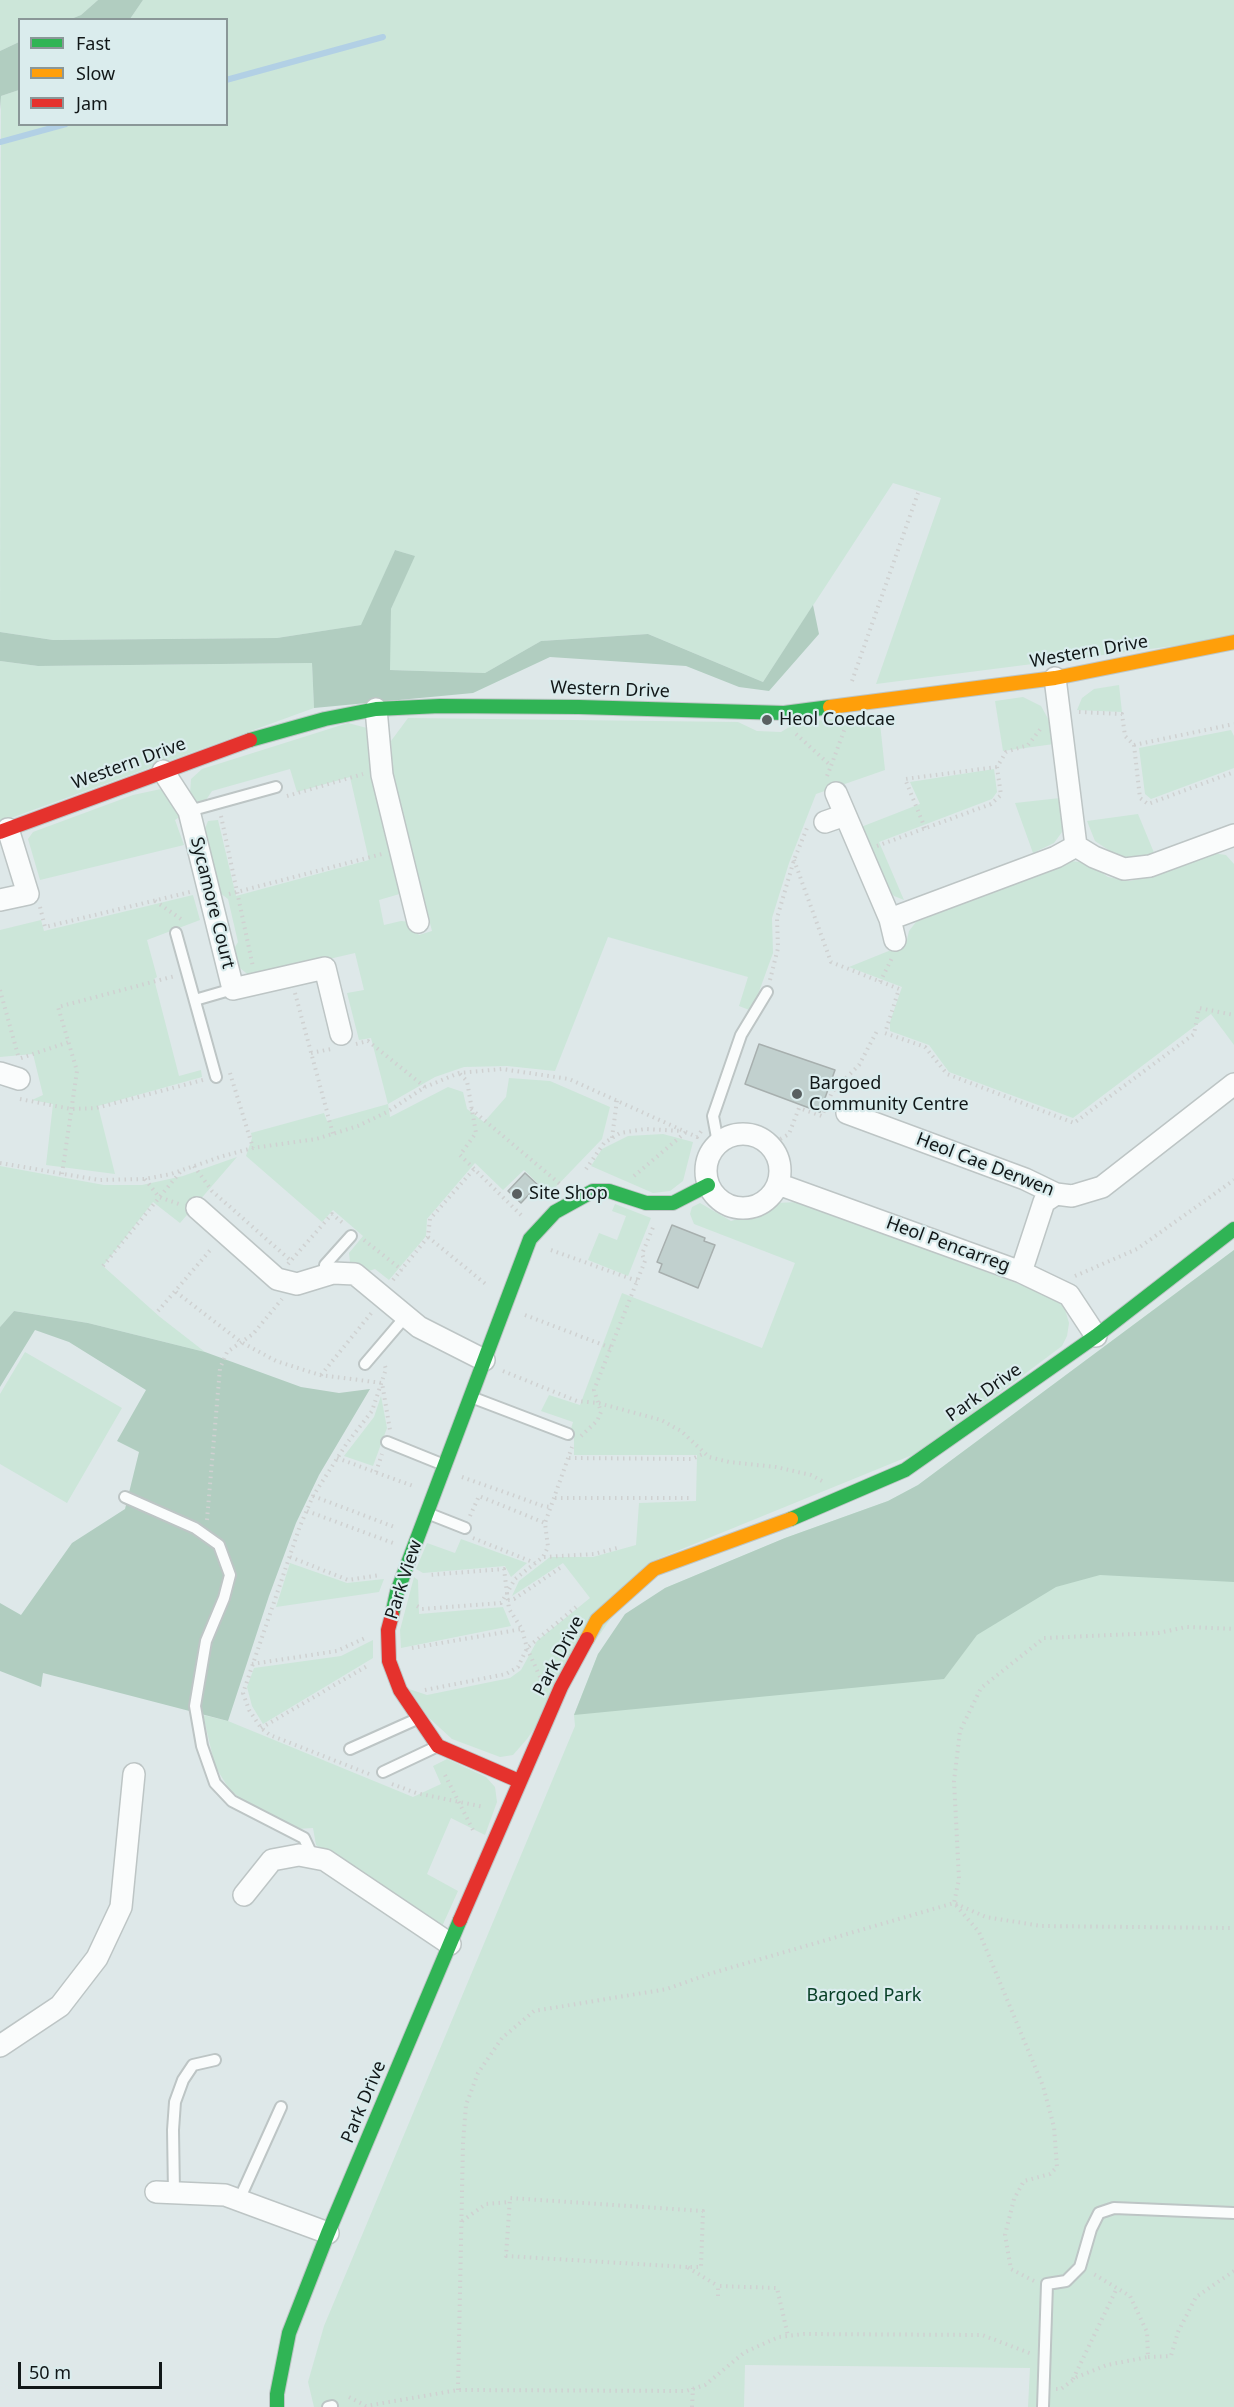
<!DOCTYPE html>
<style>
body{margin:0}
#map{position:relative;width:1234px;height:2407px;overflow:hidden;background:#dee8e9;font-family:"Noto Sans",sans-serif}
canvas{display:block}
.legend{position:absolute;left:18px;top:18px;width:210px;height:108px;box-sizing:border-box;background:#daeced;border:2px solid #8a9798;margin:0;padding:8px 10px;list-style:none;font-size:18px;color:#111718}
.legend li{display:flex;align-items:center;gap:12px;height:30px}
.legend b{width:30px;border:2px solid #8a9798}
.scale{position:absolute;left:18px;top:2362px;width:144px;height:27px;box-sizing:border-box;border:3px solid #111718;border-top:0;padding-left:8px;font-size:18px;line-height:21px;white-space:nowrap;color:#111718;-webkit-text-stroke:4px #daeced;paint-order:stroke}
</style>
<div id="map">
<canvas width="1234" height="2407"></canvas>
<ul class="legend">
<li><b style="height:8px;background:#30b455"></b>Fast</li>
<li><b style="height:8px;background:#ff9f0a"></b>Slow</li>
<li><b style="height:8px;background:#e5322d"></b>Jam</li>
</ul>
<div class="scale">50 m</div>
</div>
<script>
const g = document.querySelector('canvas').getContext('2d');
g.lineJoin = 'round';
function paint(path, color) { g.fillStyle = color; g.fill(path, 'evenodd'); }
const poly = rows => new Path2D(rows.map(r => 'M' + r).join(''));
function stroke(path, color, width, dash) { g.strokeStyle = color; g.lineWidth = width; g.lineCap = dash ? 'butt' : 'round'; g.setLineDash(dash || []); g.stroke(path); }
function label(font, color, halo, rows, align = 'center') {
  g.font = font + ' "Noto Sans",sans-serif'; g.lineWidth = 4.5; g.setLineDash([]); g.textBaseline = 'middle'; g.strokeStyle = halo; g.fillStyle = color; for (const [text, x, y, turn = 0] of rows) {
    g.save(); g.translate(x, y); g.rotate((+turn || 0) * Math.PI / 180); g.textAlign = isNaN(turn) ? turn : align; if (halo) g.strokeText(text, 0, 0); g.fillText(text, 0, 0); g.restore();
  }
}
const green = poly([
 [0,0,98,0,81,15,71,19,20,20,19,42,0,51],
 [143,0,1234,0,1234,635,1189,644,876,684,941,498,893,483,763,682,648,634,541,641,485,673,389,670,391,609,414,556,395,550,362,625,277,638,53,640,0,632,1,96,19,90,20,124,226,124,226,20,130,19],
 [0,661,38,666,312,663,314,708,0,822],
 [1119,685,1122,712,1077,710,1082,698,1094,689],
 [1023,697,1041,706,1051,724,1054,744,1003,751,995,701],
 [879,714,885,770,816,794,789,863,772,918,773,953,752,1011,739,1006,748,977,608,937,555,1071,507,1066,464,1067,435,1077,388,1104,390,1117,448,1087,463,1092,467,1109,484,1122,506,1097,509,1078,550,1081,610,1107,602,1139,549,1194,524,1170,503,1190,475,1163,427,1219,426,1236,389,1280,375,1269,366,1272,350,1262,349,1253,363,1236,333,1210,322,1222,246,1156,252,1138,251,1133,324,1113,327,1121,388,1104,371,1038,359,1040,347,993,364,990,355,953,251,977,235,964,232,952,238,942,228,899,216,890,204,831,208,821,218,820,236,896,369,860,350,777,297,792,290,769,212,791,206,800,196,802,190,794,191,779,202,769,348,723,367,728,376,746,403,893,379,900,384,925,401,921,411,922,419,935,432,931,393,778,391,741,408,718,738,722,757,731,781,732,796,723],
 [1231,730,1234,736,1234,768,1151,799,1145,794,1139,748],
 [994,769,997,792,992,799,879,842,904,900,894,896,884,886,861,827,920,804,910,782],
 [161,789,174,795,182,815,175,820,184,845,40,880,28,839,33,832,133,795],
 [1060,798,1065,828,1054,843,1033,853,1015,803],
 [1138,814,1155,855,1138,859,1116,855,1095,841,1087,821],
 [1211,853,1226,855,1234,864,1234,1045,1211,1014,1073,1118,949,1072,929,1045,890,1031,890,1022,902,987,849,967,906,944,909,931,916,922,1071,861,1088,863,1108,877,1130,881,1154,875],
 [193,895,200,920,147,940,157,977,154,979,179,1076,201,1070,202,1077,98,1106,115,1174,46,1165,53,1104,32,1100,43,1095,33,1054,0,1057,0,930,41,920,44,931],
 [663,1134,693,1142,683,1181,670,1191,653,1193,591,1166,602,1149,628,1136],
 [237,1157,180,1223,153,1202,103,1266,160,1317,205,1352,88,1323,14,1311,0,1327,0,1166,104,1185,142,1185,183,1176],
 [798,1202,1059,1299,1064,1306,1069,1323,1067,1336,1062,1346,922,1451,650,1562,527,1739,513,1755,500,1757,452,1739,428,1717,409,1689,427,1695,510,1678,521,1670,537,1641,590,1598,563,1563,512,1596,519,1581,550,1557,593,1557,636,1545,639,1503,696,1501,697,1455,574,1455,574,1438,570,1432,573,1422,541,1411,549,1395,580,1405,622,1293,762,1348,795,1263,694,1224,690,1214,692,1207,700,1203,731,1221,764,1211,776,1203],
 [615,1204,651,1218,628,1276,588,1260,599,1233,617,1240,626,1216,612,1211],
 [1234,1250,1234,2407,1028,2407,1030,2368,745,2365,744,2407,314,2407,308,2382,324,2326,575,1726,574,1715,598,1654,665,1588,785,1538,888,1501,918,1485],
 [25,1352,122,1408,67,1503,0,1464,0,1394],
 [381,1396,387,1428,373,1466,344,1456,374,1417],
 [461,1539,527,1563,511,1577,505,1566,423,1573,416,1569,427,1543,455,1553],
 [290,1563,347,1583,384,1579,379,1592,276,1607],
 [414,1577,418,1580,419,1614,503,1607,511,1626,401,1648,400,1630],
 [373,1640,373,1658,263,1724,252,1706,247,1687,254,1668,341,1656],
 [203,1715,228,1721,413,1797,441,1784,433,1766,447,1759,486,1777,495,1787,497,1802,485,1835,451,1818,427,1874,458,1891,440,1931,316,1845,313,1828,297,1829,242,1800,229,1789,215,1766]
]);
const forest = poly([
 [98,0,143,0,130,19,71,19,81,15],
 [19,42,19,90,1,96,0,110,0,51],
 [395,550,415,556,391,609,390,670,485,673,541,641,648,634,763,682,813,605,819,634,769,691,739,687,686,666,550,657,473,693,314,708,312,663,38,666,0,661,0,632,53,640,277,638,361,625],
 [1234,1250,1234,1582,1100,1575,1056,1587,977,1635,944,1679,574,1715,598,1654,625,1614,665,1588,785,1538,888,1501,918,1485],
 [14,1311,88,1323,205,1352,301,1387,339,1393,370,1389,319,1475,296,1523,269,1596,228,1721,43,1673,41,1687,0,1671,0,1603,21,1615,72,1543,125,1509,139,1452,117,1441,146,1390,69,1342,35,1330,0,1387,0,1327]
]);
const stream = poly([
 [226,80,383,37],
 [0,142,66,124]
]);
const building = poly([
 [759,1044,835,1070,820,1112,745,1084,759,1044],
 [525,1173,538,1185,521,1203,508,1191,525,1173],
 [672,1225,705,1238,704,1241,715,1245,698,1288,659,1272,662,1264,657,1262,672,1225]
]);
const path = poly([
 [852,681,918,493],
 [1079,712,1122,714,1125,736,1134,745,1234,724],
 [796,734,831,766,845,728],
 [1134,745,1140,798,1148,804,1234,772],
 [827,776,831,766],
 [287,796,363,774],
 [221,816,253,967],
 [925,828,905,779,997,767],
 [877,846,991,804,1001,795,997,767,1006,752,1028,745,1042,727],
 [794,860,831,962,899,989,885,1033,925,1047,947,1074,1074,1123,1194,1034,1199,1008,1234,1015],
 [229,894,382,854],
 [155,901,181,919],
 [40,907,45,927,190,892],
 [770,980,778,948,777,918,794,860,807,828],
 [880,982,892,958],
 [0,990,19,1059],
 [295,993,333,1134],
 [356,1044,368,1041,425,1087],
 [311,1053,331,1049],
 [21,1058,69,1042],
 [230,1073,253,1148],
 [460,1074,467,1081,476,1133,460,1155,521,1215],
 [20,1099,71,1109,96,1108,203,1080],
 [471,1109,560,1184],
 [612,1138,617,1100],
 [770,1145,789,1134,799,1108,822,1116,832,1092,859,1065,877,1031],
 [0,1163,99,1180,145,1179,171,1174,223,1156,253,1148,316,1139,358,1126,387,1112,425,1087,459,1073,502,1069,569,1079,697,1137,702,1130],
 [194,1166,212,1191,290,1260],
 [586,1169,604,1143,620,1133,645,1129,681,1131],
 [62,1174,77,1071,58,1007,175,976],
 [634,1176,686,1132],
 [145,1179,159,1197,179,1204],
 [428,1237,488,1286],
 [364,1240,402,1270],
 [551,1250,637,1281],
 [288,1264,332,1214,344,1224],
 [103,1266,181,1171],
 [1075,1276,1137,1249,1234,1180],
 [393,1280,428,1237,430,1219,474,1169],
 [176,1292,241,1342,276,1361,320,1375,382,1383,390,1430],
 [158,1311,212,1248],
 [525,1315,611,1348],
 [503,1371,577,1401,598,1403,661,1420,681,1431,709,1457,729,1462,776,1467,811,1475,822,1481],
 [321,1375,373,1311],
 [581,1436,597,1421,601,1412,594,1390,645,1261,642,1254,654,1225],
 [337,1458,413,1486],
 [569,1458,692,1459,703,1454],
 [376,1472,382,1454],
 [462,1477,543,1506,551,1507],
 [313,1496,397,1528],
 [555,1498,692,1498],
 [307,1511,393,1543],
 [470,1516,479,1496,545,1523],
 [207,1520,220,1368,227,1352,253,1334,282,1299],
 [473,1538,535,1563],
 [290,1557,348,1580,380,1575],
 [544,1557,594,1554,621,1547],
 [508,1600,514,1599,560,1568],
 [417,1606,422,1609,501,1603,507,1593,504,1569,429,1575],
 [412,1648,522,1629],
 [252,1664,337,1651,365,1638],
 [540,1677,527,1648,522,1629,509,1609,507,1593,515,1579,543,1557,548,1547,545,1523,572,1447],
 [425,1690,506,1674,518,1667,527,1648,576,1607],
 [261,1728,367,1666],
 [369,1774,270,1735,261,1728,249,1710,243,1693,300,1526,313,1496,347,1443,372,1411,386,1369,384,1363],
 [445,1775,473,1830],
 [392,1784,416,1793,484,1807],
 [462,2221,486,2204,509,2202],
 [687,2267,506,2256,510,2198,703,2211,701,2267,687,2267,718,2286],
 [1034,2281,1011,2269,1005,2235,1014,2199,1024,2181,1050,2174,1057,2167,1054,2127,1043,2086,979,1932,954,1903,959,1879,954,1781,960,1731,981,1688,1044,1638,1158,1633,1186,1627,1234,1629],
 [718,2296,718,2286,777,2288,788,2336],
 [1148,2357,1171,2356,1178,2332,1196,2297,1234,2271],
 [1073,2379,1117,2288],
 [1056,2389,1061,2389,1077,2377,1107,2365,1148,2357,1147,2332,1130,2296,1092,2273],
 [458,2390,463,2143,466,2105,478,2073,502,2038,534,2011,667,1989,709,1974,954,1903,986,1917,1041,1926,1234,1928],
 [349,2397,366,2406,458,2390,686,2391,705,2385,745,2352,779,2337,804,2334,982,2335,1032,2354],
 [692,2407,693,2388]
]);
const lane = poly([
 [189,811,276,787],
 [176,933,216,1077],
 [195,1000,233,989],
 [718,1143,713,1116,741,1035,767,992],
 [325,1275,325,1265,351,1236],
 [365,1364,406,1316],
 [471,1397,568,1434],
 [387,1442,444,1465],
 [125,1497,195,1528,219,1545,230,1575,224,1598,206,1641,195,1706,202,1746,215,1783,232,1801,304,1838,313,1857],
 [427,1513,465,1528],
 [350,1749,417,1719],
 [383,1772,438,1746],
 [174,2193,173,2130,175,2102,183,2080,193,2065,215,2060],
 [239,2200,281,2107],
 [328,2407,332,2406],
 [1043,2407,1047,2284,1066,2281,1080,2267,1091,2229,1099,2213,1114,2208,1234,2213]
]);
const street = poly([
 [1055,678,1076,846],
 [376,709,382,775,418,922],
 [163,771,189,811,233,989,325,968,341,1034],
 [836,793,890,919,895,940],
 [825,822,845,815],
 [0,900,28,894,8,829],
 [890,919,1056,857,1076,846,1094,857,1124,869,1150,866,1234,835],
 [0,1073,19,1079],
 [847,1113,1025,1179,1056,1194,1072,1196,1102,1187,1234,1084],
 '706 1171a37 37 0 1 1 74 0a37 37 0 1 1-74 0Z',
 [778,1184,1021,1272,1069,1295,1096,1336],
 [197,1208,277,1279,297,1284,333,1273,355,1274,419,1327,484,1360],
 [1021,1272,1044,1202,1056,1194],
 [244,1895,272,1860,299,1855,325,1860,450,1944],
 [0,2046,60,2006,97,1958,121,1907,134,1774],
 [156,2192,225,2195,328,2233]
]);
const fast = poly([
 [250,740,325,719,376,709,440,706,579,707,784,713,830,707],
 [791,1519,905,1470,1096,1336,1234,1229],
 [392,1615,397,1592,530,1239,555,1212,593,1191,609,1191,646,1203,673,1203,708,1185],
 [277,2407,277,2394,289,2333,328,2233,460,1920]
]);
const slow = poly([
 [830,707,1055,678,1234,642],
 [587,1639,597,1620,654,1569,791,1519]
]);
const jam = poly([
 [0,832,250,740],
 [392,1615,388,1630,389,1661,400,1690,438,1746,519,1781],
 [460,1920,561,1687,587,1639]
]);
const markers = [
 [767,720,6,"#596061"],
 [797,1094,6,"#596061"],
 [517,1194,6,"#596061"]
];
const streetNames = [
 ["Western Drive",1089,652,-10],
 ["Western Drive",610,690,2],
 ["Western Drive",129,764,-20],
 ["Sycamore Court",212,903,76],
 ["Heol Cae Derwen",985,1165,21],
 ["Heol Pencarreg",948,1245,20],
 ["Park Drive",984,1393,-35],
 ["Park View",404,1580,-72],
 ["Park Drive",559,1656,-62],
 ["Park Drive",364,2102,-67]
];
const poiNames = [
 ["Heol Coedcae",779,720],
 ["Bargoed",809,1084],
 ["Community Centre",809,1105],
 ["Site Shop",529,1194]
];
const parkNames = [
 ["Bargoed Park",864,1996]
];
paint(green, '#cce6d9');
paint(forest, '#b1cdc0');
stroke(stream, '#b2d0e5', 6);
paint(building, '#c1d0ce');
stroke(building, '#a7afae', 1.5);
stroke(lane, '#bdc5c5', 14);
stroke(street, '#bdc5c5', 24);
stroke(fast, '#bdc5c5', 16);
stroke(slow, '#bdc5c5', 16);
stroke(jam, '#bdc5c5', 16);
stroke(path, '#cfd1d1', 4, [1.5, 4.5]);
stroke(lane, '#fafcfc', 10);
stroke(street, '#fafcfc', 21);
stroke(fast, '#30b455', 14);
stroke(slow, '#ff9f0a', 14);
stroke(jam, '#e5322d', 14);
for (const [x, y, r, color] of markers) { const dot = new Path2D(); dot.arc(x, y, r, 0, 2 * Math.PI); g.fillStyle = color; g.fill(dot); stroke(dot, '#daeced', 2); }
label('18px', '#111718', '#daeced', streetNames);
label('18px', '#111718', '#daeced', poiNames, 'left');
label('18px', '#084027', '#daeced', parkNames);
</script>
